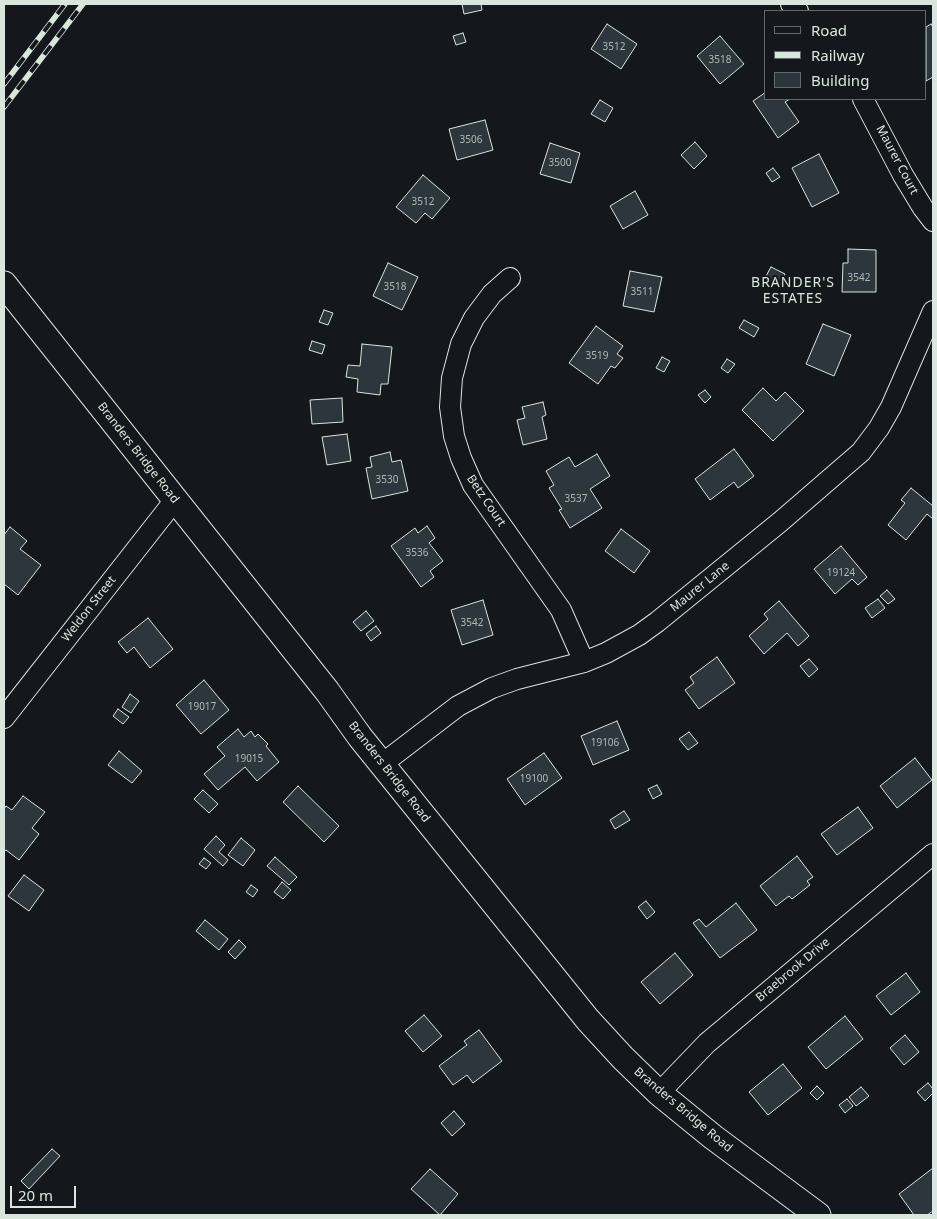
<!DOCTYPE html>
<style>
body{margin:0}
#map{position:relative;width:937px;height:1219px;overflow:hidden;background:#14181c;font-family:"Noto Sans",sans-serif}
canvas{display:block}
.frame{position:absolute;inset:0;border:5px solid #d8e6dc;pointer-events:none}
.legend{position:absolute;left:764px;top:10px;width:162px;height:90px;box-sizing:border-box;background:#14181c;border:1px solid #626a69;margin:0;padding:6px 9px;list-style:none;font-size:15px;color:#d8e6dc}
.legend li{display:flex;align-items:center;gap:10px;height:25px}
.legend b{width:25px;border:1px solid #626a69}
.scale{position:absolute;left:10px;top:1186px;width:66px;height:22px;box-sizing:border-box;border:2px solid #d8e6dc;border-top:0;padding-left:6px;font-size:15px;line-height:18px;white-space:nowrap;color:#d8e6dc;-webkit-text-stroke:4px #14181c;paint-order:stroke}
</style>
<div id="map">
<canvas width="937" height="1219"></canvas>
<div class="frame"></div>
<ul class="legend">
<li><b style="height:6px;background:#14181c"></b>Road</li>
<li><b style="height:6px;background:#d8e6dc"></b>Railway</li>
<li><b style="height:14px;background:#2c363c"></b>Building</li>
</ul>
<div class="scale">20 m</div>
</div>
<script>
const g = document.querySelector('canvas').getContext('2d');
g.lineJoin = 'round';
function paint(path, color) { g.fillStyle = color; g.fill(path, 'evenodd'); }
const poly = rows => new Path2D(rows.map(r => 'M' + r).join(''));
function stroke(path, color, width, dash) { g.strokeStyle = color; g.lineWidth = width; g.lineCap = dash ? 'butt' : 'round'; g.setLineDash(dash || []); g.stroke(path); }
function label(font, color, halo, rows, align = 'center') {
  g.font = font + ' "Noto Sans",sans-serif'; g.lineWidth = 4; g.setLineDash([]); g.textBaseline = 'middle'; g.strokeStyle = halo; g.fillStyle = color; for (const [text, x, y, turn = 0] of rows) {
    g.save(); g.translate(x, y); g.rotate((+turn || 0) * Math.PI / 180); g.textAlign = isNaN(turn) ? turn : align; if (halo) g.strokeText(text, 0, 0); g.fillText(text, 0, 0); g.restore();
  }
}
const building = poly([
 [462,4,481,4,482,10,464,14,462,4],
 [607,24,637,44,621,69,591,49,607,24],
 [931,24,933,27,933,77,926,81,926,27,931,24],
 [463,33,466,42,456,45,453,36,463,33],
 [720,36,744,64,720,84,697,56,720,36],
 [766,92,766,99,790,99,785,102,799,122,778,138,753,101,766,92],
 [600,100,613,108,605,122,591,114,600,100],
 [485,120,493,150,457,160,449,129,485,120],
 [695,142,707,156,694,169,681,155,695,142],
 [550,143,580,153,571,183,540,174,550,143],
 [819,154,839,193,812,207,792,168,819,154],
 [773,168,780,177,772,182,766,173,773,168],
 [423,175,450,198,432,219,425,213,416,223,396,207,423,175],
 [635,191,648,215,623,229,610,206,635,191],
 [848,249,876,250,876,292,842,292,843,263,848,263,848,249],
 [388,263,418,277,402,310,373,296,388,263],
 [771,267,785,274,780,285,765,278,771,267],
 [630,271,662,277,654,312,623,306,630,271],
 [324,310,333,313,328,325,319,322,324,310],
 [744,320,759,328,754,337,739,328,744,320],
 [823,324,851,335,834,376,806,364,823,324],
 [596,326,623,346,617,354,623,358,615,368,611,366,598,384,569,363,596,326],
 [312,341,325,345,322,354,309,350,312,341],
 [362,344,392,347,388,384,381,384,380,395,357,392,358,379,346,377,348,365,360,366,362,344],
 [662,357,670,361,664,372,656,368,662,357],
 [727,359,735,364,728,373,721,368,727,359],
 [763,388,776,401,785,392,804,411,773,441,742,410,763,388],
 [705,390,711,397,705,403,698,395,705,390],
 [342,398,343,422,312,424,310,400,342,398],
 [543,402,546,415,542,417,547,439,523,445,517,420,525,418,522,407,543,402],
 [347,434,351,461,327,465,322,437,347,434],
 [734,449,754,476,738,488,734,482,710,500,695,479,734,449],
 [390,452,392,462,401,460,408,491,372,499,366,468,372,467,370,457,390,452],
 [597,454,610,476,590,489,602,508,570,528,559,510,562,509,549,488,554,485,546,471,569,457,575,467,597,454],
 [911,488,933,506,933,519,927,514,906,540,888,525,905,503,901,500,911,488],
 [427,526,435,538,429,543,443,561,430,571,434,577,421,587,391,546,415,528,418,533,427,526],
 [10,527,27,541,20,549,41,565,18,595,4,584,4,535,10,527],
 [621,529,650,551,634,573,605,551,621,529],
 [841,546,867,577,858,585,852,579,835,594,814,569,841,546],
 [887,590,895,599,888,604,880,596,887,590],
 [878,599,885,608,872,618,865,608,878,599],
 [483,600,493,635,462,645,451,610,483,600],
 [779,601,809,636,798,646,787,633,764,654,749,636,768,619,764,614,779,601],
 [366,611,374,621,361,631,353,622,366,611],
 [148,618,173,649,150,668,134,647,127,653,118,642,148,618],
 [376,626,381,633,371,641,366,634,376,626],
 [717,657,735,683,699,709,685,690,694,683,690,677,717,657],
 [809,659,818,669,809,677,800,666,809,659],
 [204,680,229,710,201,734,176,705,204,680],
 [130,694,139,701,131,713,122,707,130,694],
 [118,709,129,717,123,724,113,716,118,709],
 [617,721,629,750,593,765,581,736,617,721],
 [238,729,244,737,251,731,255,737,258,734,268,744,266,746,279,762,257,781,245,767,218,790,204,774,225,756,217,747,238,729],
 [689,732,698,743,688,750,679,739,689,732],
 [119,751,142,771,132,783,108,765,119,751],
 [544,753,562,778,525,805,507,779,544,753],
 [915,758,932,780,897,808,880,786,915,758],
 [657,785,662,794,653,799,648,789,657,785],
 [298,786,339,826,324,842,283,802,298,786],
 [203,790,218,804,209,813,194,799,203,790],
 [23,796,45,812,32,828,39,834,19,860,6,850,4,852,4,809,6,806,12,810,23,796],
 [858,807,873,828,837,855,821,834,858,807],
 [624,811,630,820,615,829,610,820,624,811],
 [216,836,225,845,219,852,228,860,223,866,204,849,216,836],
 [241,838,255,850,243,866,228,855,241,838],
 [797,856,813,877,807,881,810,885,792,899,789,896,776,906,760,886,797,856],
 [275,857,297,877,289,885,267,866,275,857],
 [204,858,211,863,206,869,199,864,204,858],
 [24,875,44,890,29,911,8,896,24,875],
 [282,882,291,890,283,899,274,892,282,882],
 [251,885,258,890,253,897,246,892,251,885],
 [646,901,655,912,647,919,638,907,646,901],
 [736,903,757,930,720,958,693,923,699,919,706,927,736,903],
 [205,920,228,939,219,950,196,931,205,920],
 [239,940,246,947,235,959,228,952,239,940],
 [675,953,693,975,660,1004,641,982,675,953],
 [906,973,920,992,891,1015,876,996,906,973],
 [424,1015,442,1036,423,1052,405,1031,424,1015],
 [845,1016,863,1039,826,1069,808,1047,845,1016],
 [479,1030,502,1061,473,1083,467,1075,453,1085,439,1066,467,1045,464,1041,479,1030],
 [905,1035,919,1052,904,1065,890,1048,905,1035],
 [783,1064,802,1088,768,1115,749,1092,783,1064],
 [928,1083,933,1089,933,1093,925,1101,917,1092,928,1083],
 [817,1086,824,1093,817,1100,810,1093,817,1086],
 [861,1087,869,1096,856,1106,849,1097,861,1087],
 [847,1099,853,1106,845,1113,839,1105,847,1099],
 [454,1111,465,1124,452,1136,441,1123,454,1111],
 [52,1149,60,1156,29,1189,21,1181,52,1149],
 [933,1168,933,1211,927,1215,914,1215,899,1194,933,1168],
 [430,1169,458,1194,440,1215,411,1189,430,1169]
]);
const minor = poly([
 [791,4,798,11],
 [863,99,903,175,923,208,933,221],
 [510,278,492,294,474,318,461,344,452,378,450,407,454,436,461,458,473,485,561,610,584,662],
 [4,718,175,500],
 [382,764,458,706,492,688,517,679,584,662,606,653,639,635,657,622,780,522,861,452,879,428,891,407,933,311],
 [659,1093,707,1043,933,854]
]);
const tertiary = poly([
 [4,284,327,691,360,737,588,1020,623,1058,659,1093,713,1137,818,1215]
]);
const rail = poly([
 [4,84,65,4],
 [4,107,83,4]
]);
const numberNames = [
 ["3512",614,47],
 ["3518",720,60],
 ["3506",471,140],
 ["3500",560,163],
 ["3512",423,202],
 ["3542",859,278],
 ["3518",395,287],
 ["3511",642,292],
 ["3519",597,356],
 ["3530",387,480],
 ["3537",576,499],
 ["3536",417,553],
 ["19124",841,573],
 ["3542",472,623],
 ["19017",202,707],
 ["19106",605,743],
 ["19015",249,759],
 ["19100",534,779]
];
const streetNames = [
 ["Maurer Court",897,160,62],
 ["Branders Bridge Road",138,453,52],
 ["Betz Court",486,501,56],
 ["Maurer Lane",700,587,-39],
 ["Weldon Street",89,609,-52],
 ["Branders Bridge Road",389,772,52],
 ["Braebrook Drive",793,970,-40],
 ["Branders Bridge Road",683,1110,40]
];
const neighbourhoodNames = [
 ["BRANDER'S",793,283],
 ["ESTATES",793,299]
];
paint(building, '#2c363c');
stroke(building, '#d8e6dc', 1);
stroke(minor, '#d8e6dc', 22);
stroke(tertiary, '#d8e6dc', 27);
stroke(minor, '#14181c', 20);
stroke(tertiary, '#14181c', 25);
stroke(rail, '#d8e6dc', 5.5);
stroke(rail, '#14181c', 4, [11]);
label('10px', '#adbab4', null, numberNames);
label('12px', '#d8e6dc', '#14181c', streetNames);
g.letterSpacing = '1px';
label('14px', '#d8e6dc', '#14181c', neighbourhoodNames);
g.letterSpacing = '0px';
</script>
